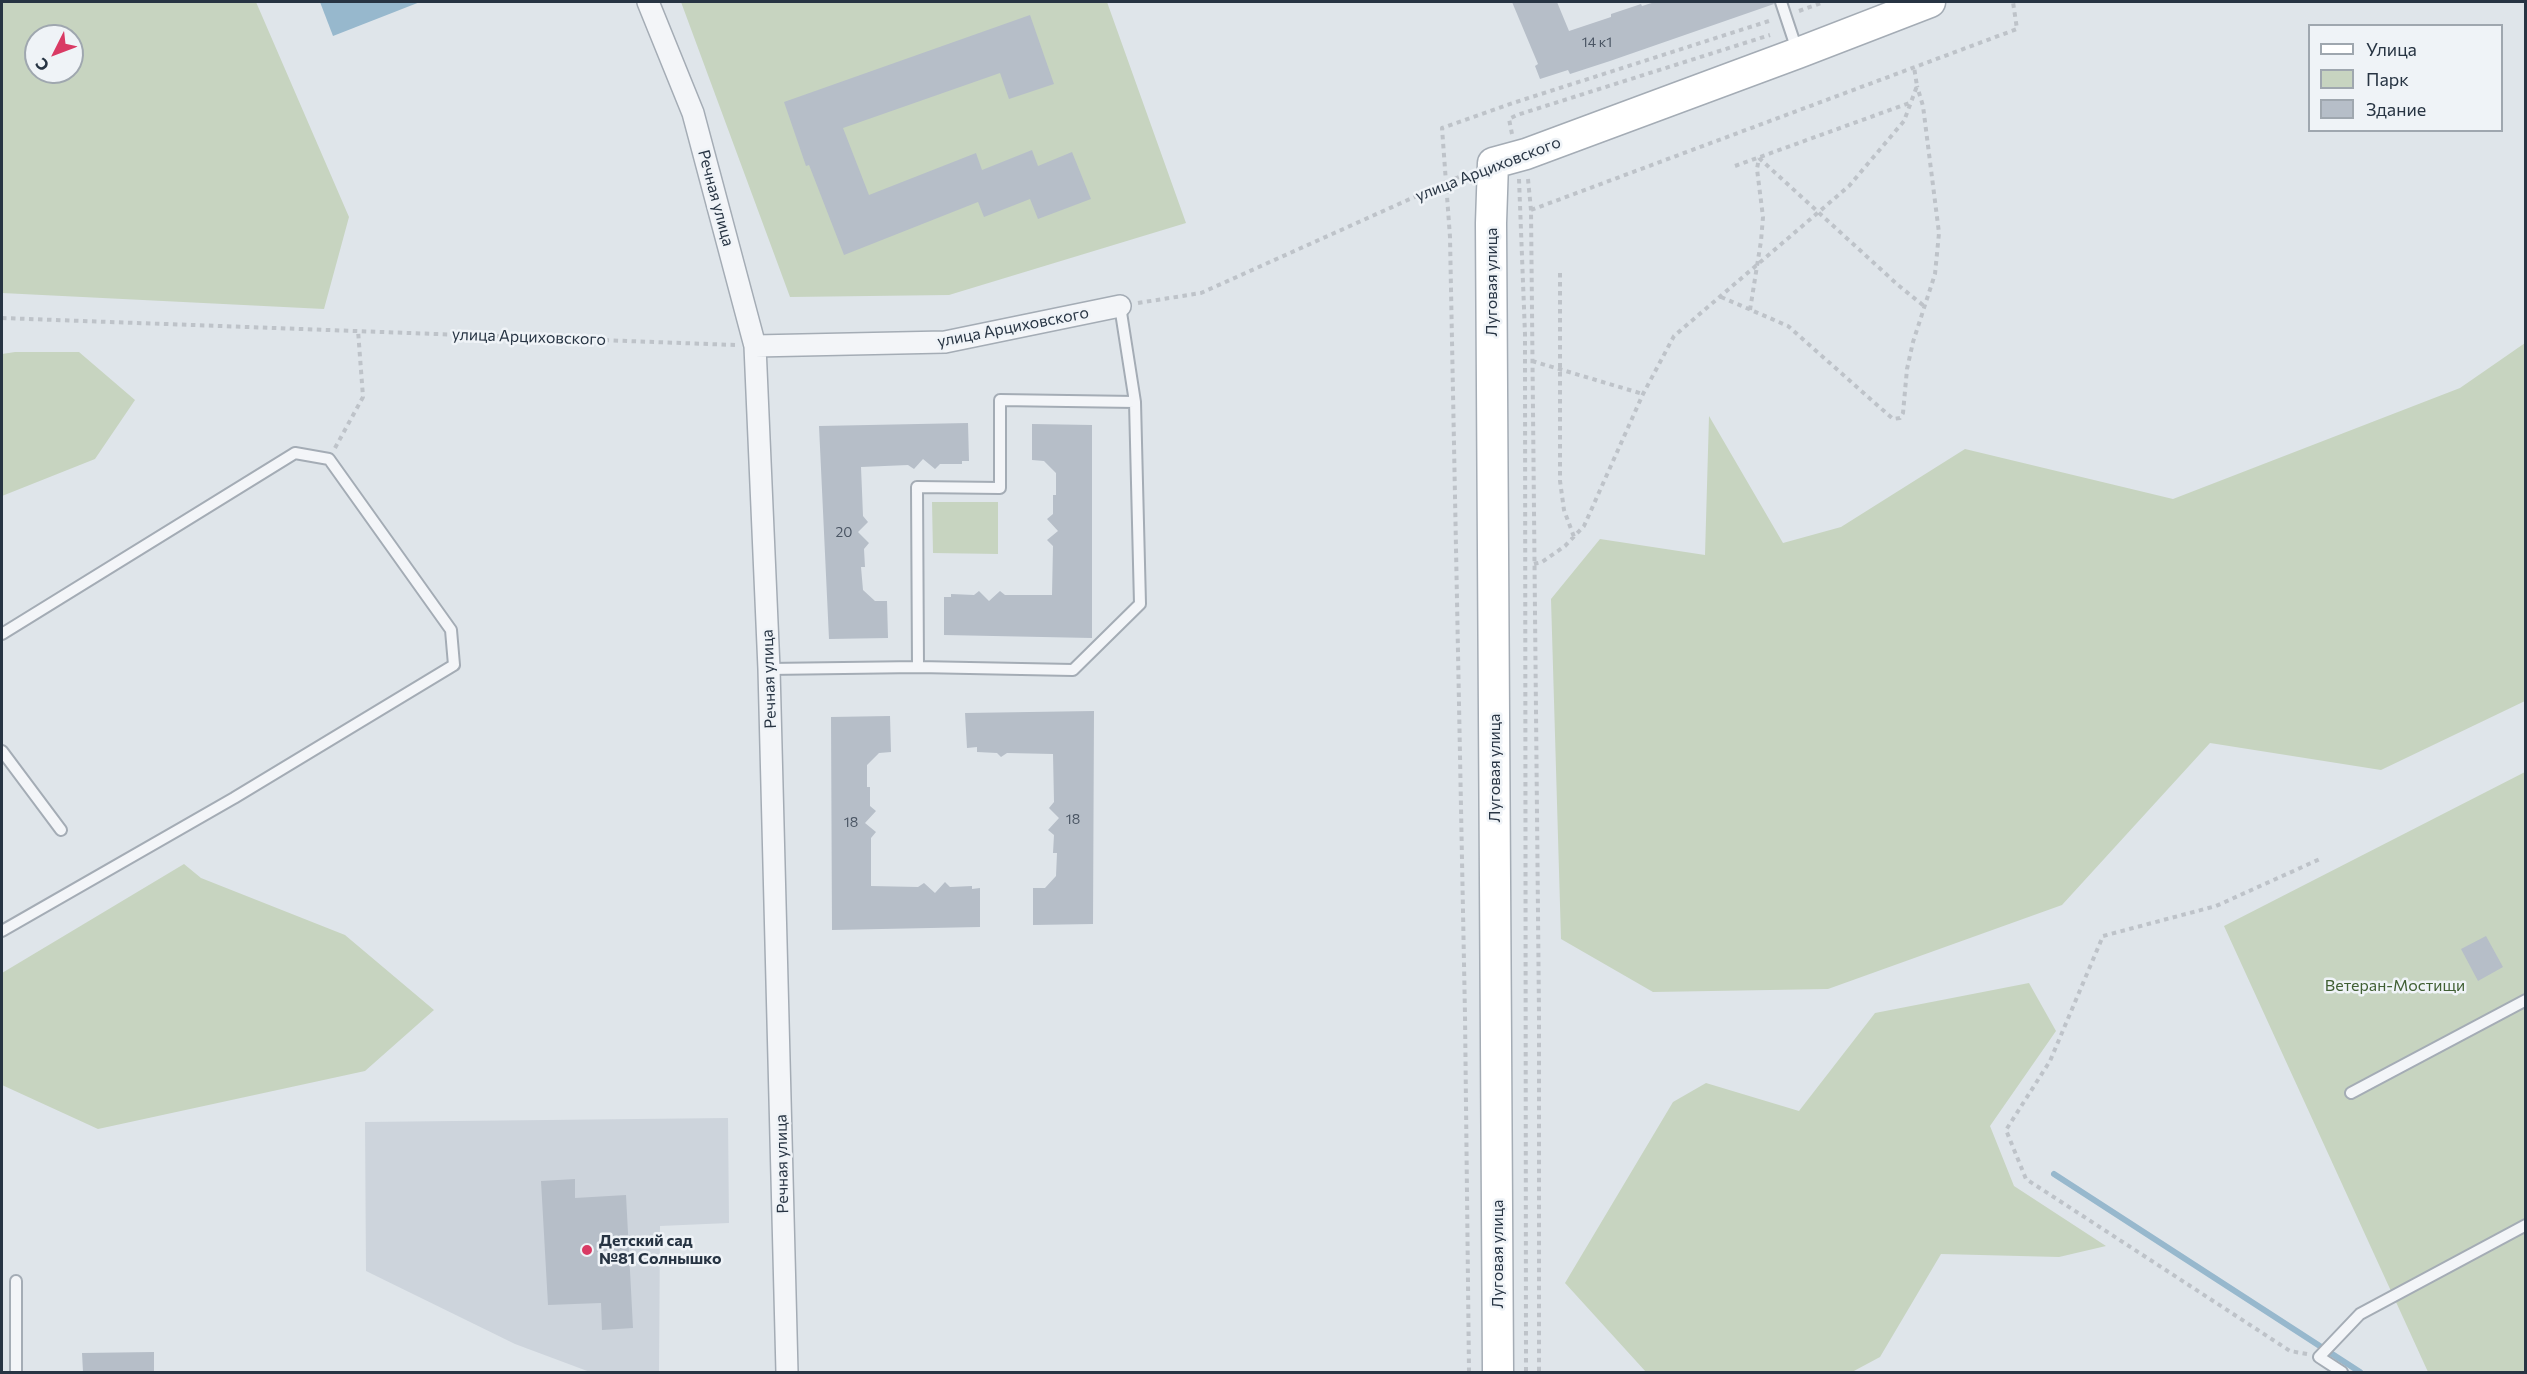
<!DOCTYPE html>
<meta charset="utf-8">
<style>
body{margin:0}
#map{position:relative;width:2527px;height:1374px;overflow:hidden;background:#dfe5ea;font-family:Commissioner,sans-serif}
canvas{display:block}
.frame{position:absolute;inset:0;border:3px solid #273443;pointer-events:none}
.legend{position:absolute;left:2308px;top:24px;width:195px;height:108px;box-sizing:border-box;background:#eff3f7;border:2px solid #9fa7af;margin:0;padding:8px 10px;list-style:none;font-size:18px;color:#273443}
.legend li{display:flex;align-items:center;gap:12px;height:30px}
.legend b{width:30px;border:2px solid #9fa7af}
.north{position:absolute;left:24px;top:24px;width:60px;height:60px;box-sizing:border-box;background:#eff3f7;border:2px solid #9fa7af;border-radius:50%;rotate:228deg;font-size:16px;font-weight:700;line-height:24px;text-align:center;color:#273443}
.north::after{content:'';display:block;margin:auto;width:21px;height:27px;background:#d93a64;clip-path:polygon(50% 0,100% 100%,50% 72%,0 100%)}
</style>
<div id="map">
<canvas width="2527" height="1374"></canvas>
<div class="frame"></div>
<ul class="legend">
<li><b style="height:8px;background:#fff"></b>Улица</li>
<li><b style="height:16px;background:#c7d4c0"></b>Парк</li>
<li><b style="height:16px;background:#b6bec8"></b>Здание</li>
</ul>
<div class="north">С</div>
</div>
<script>
const g = document.querySelector('canvas').getContext('2d');
g.lineJoin = 'round';
function paint(path, color) { g.fillStyle = color; g.fill(path, 'evenodd'); }
const poly = rows => new Path2D(rows.map(r => 'M' + r).join(''));
function stroke(path, color, width, dash) { g.strokeStyle = color; g.lineWidth = width; g.lineCap = dash ? 'butt' : 'round'; g.setLineDash(dash || []); g.stroke(path); }
function label(font, color, halo, rows, align = 'center') {
  g.font = font + ' Commissioner,sans-serif'; g.lineWidth = 5; g.setLineDash([]); g.textBaseline = 'middle'; g.strokeStyle = halo; g.fillStyle = color; for (const [text, x, y, turn = 0] of rows) {
    g.save(); g.translate(x, y); g.rotate((+turn || 0) * Math.PI / 180); g.textAlign = isNaN(turn) ? turn : align; if (halo) g.strokeText(text, 0, 0); g.fillText(text, 0, 0); g.restore();
  }
}
const built = poly([
 [728,1118,729,1223,660,1226,659,1372,590,1372,515,1344,366,1271,365,1122]
]);
const green = poly([
 [2,2,256,2,349,217,324,309,2,293],
 [36,36,72,36,72,72,36,72],
 [681,2,1107,2,1186,223,949,295,790,297],
 [2525,343,2525,701,2381,770,2210,743,2062,905,1828,989,1653,992,1561,939,1551,599,1600,539,1705,555,1709,416,1783,543,1841,527,1965,449,2173,499,2460,388],
 [15,352,79,352,135,400,95,459,2,496,2,354],
 [932,502,998,502,998,554,933,553],
 [2525,772,2525,1372,2428,1372,2224,926],
 [184,864,201,878,345,935,434,1010,365,1071,98,1129,2,1085,2,973],
 [2029,983,2056,1031,1990,1126,2014,1186,2106,1246,2059,1257,1941,1254,1880,1357,1852,1372,1646,1372,1565,1283,1673,1102,1706,1083,1799,1111,1875,1013]
]);
const water = poly([
 [320,2,420,2,333,36]
]);
const stream = poly([
 [2054,1174,2360,1372]
]);
const building = poly([
 [1512,2,1557,2,1569,31,1611,17,1611,14,1641,4,1642,6,1655,2,1773,2,1774,4,1610,61,1570,74,1568,70,1540,79,1535,66,1538,64],
 [1030,15,1054,84,1009,99,1000,73,843,128,869,195,976,153,982,170,1032,150,1038,166,1072,152,1091,199,1038,219,1030,199,984,217,978,202,844,255,809,165,806,166,784,102],
 [968,423,969,461,962,461,962,464,940,464,935,469,923,459,914,469,908,465,861,467,863,516,868,522,858,532,869,543,864,549,865,567,861,567,863,590,875,601,887,601,888,638,829,639,819,426],
 [1032,424,1092,425,1092,638,944,635,944,597,951,597,951,594,974,595,979,591,989,601,1000,591,1005,595,1052,595,1053,546,1047,540,1058,531,1047,519,1053,514,1053,495,1056,495,1056,473,1044,461,1032,460],
 [1094,711,1093,924,1033,925,1033,888,1045,888,1056,876,1057,853,1053,853,1054,835,1048,830,1059,818,1049,808,1054,802,1053,754,1007,753,1001,757,997,753,977,752,977,747,967,748,965,713],
 [890,716,891,752,879,753,867,765,867,787,870,787,870,806,876,811,865,823,876,832,871,838,871,886,918,887,924,883,935,893,945,882,950,887,972,886,972,889,980,888,980,927,832,930,831,717],
 [2486,936,2503,967,2478,981,2461,949],
 [575,1179,575,1198,626,1195,633,1328,602,1330,601,1303,548,1305,541,1181],
 [154,1352,154,1372,83,1372,82,1353]
]);
const path = poly([
 [1799,11,1824,2],
 [1512,134,1509,119,1517,115,1770,35],
 [1759,158,1898,285,1924,306],
 [1735,166,1912,102],
 [1519,179,1525,334,1526,1372],
 [1528,179,1531,210,1539,1014,1539,1372],
 [1531,210,2017,29,2013,2],
 [1560,273,1560,481,1564,510,1574,537],
 [1721,297,1788,326,1893,419,1900,418,1903,413,1907,369,1913,342,1935,274,1939,233,1923,106,1917,86],
 [1138,303,1201,293,1470,172],
 [1750,310,1761,241,1763,217,1757,169,1759,158],
 [2,318,736,345],
 [1532,361,1643,394],
 [335,448,363,397,358,330],
 [1534,564,1542,562,1565,546,1584,526,1643,394,1674,336,1849,186,1904,121,1917,86,1914,67],
 [2307,1354,2290,1351,2026,1179,2006,1130,2050,1061,2103,936,2216,906,2320,859],
 [1469,1372,1465,1015,1450,237,1442,128,1513,103,1772,20]
]);
const lane = poly([
 [1781,2,1797,50],
 [2,634,295,453,329,459,451,630,454,665,234,798,2,931],
 [918,667,917,487,1000,488,1000,400,1135,402],
 [769,669,918,667,1073,670,1140,604,1135,402,1120,306],
 [2,751,61,830],
 [2351,1093,2526,1000],
 [16,1372,16,1281],
 [2342,1372,2319,1357,2360,1314,2526,1225]
]);
const street = poly([
 [648,2,693,113,755,346,769,669,787,1372],
 [755,346,945,342,1120,306]
]);
const secondary = poly([
 [1498,1372,1491,223,1493,163,1526,154,1798,53,1930,2]
]);
const markers = [
 [587,1250,6,"#d93a64"]
];
const numberNames = [
 ["14 к1",1597,42],
 ["20",844,532],
 ["18",1073,819],
 ["18",851,822]
];
const streetNames = [
 ["улица Арциховского",1488,169,-21],
 ["Речная улица",716,198,75],
 ["Луговая улица",1492,282,-90],
 ["улица Арциховского",1013,327,-11],
 ["улица Арциховского",529,337,2],
 ["Речная улица",769,679,-92],
 ["Луговая улица",1495,768,-90],
 ["Речная улица",782,1164,-91],
 ["Луговая улица",1498,1254,-90]
];
const parkNames = [
 ["Ветеран-Мостищи",2395,986]
];
const poiNames = [
 ["Детский сад",599,1241],
 ["№81 Солнышко",599,1259]
];
paint(built, '#cdd4dc');
paint(green, '#c7d4c0');
paint(water, '#97b8cd');
stroke(stream, '#97b8cd', 6);
paint(building, '#b6bec8');
stroke(lane, '#a4acb5', 14);
stroke(street, '#a4acb5', 24);
stroke(secondary, '#a4acb5', 33);
stroke(path, '#bec3c9', 4, [4.5, 4.5]);
stroke(lane, '#f3f5f8', 10);
stroke(street, '#f3f5f8', 21);
stroke(secondary, '#fff', 30);
for (const [x, y, r, color] of markers) { const dot = new Path2D(); dot.arc(x, y, r, 0, 2 * Math.PI); g.fillStyle = color; g.fill(dot); stroke(dot, '#eff3f7', 2); }
label('14px', '#4b5664', null, numberNames);
label('16px', '#273443', '#eff3f7', streetNames);
label('16px', '#405f33', '#eff3f7', parkNames);
label('bold 16px', '#273443', '#eff3f7', poiNames, 'left');
</script>
